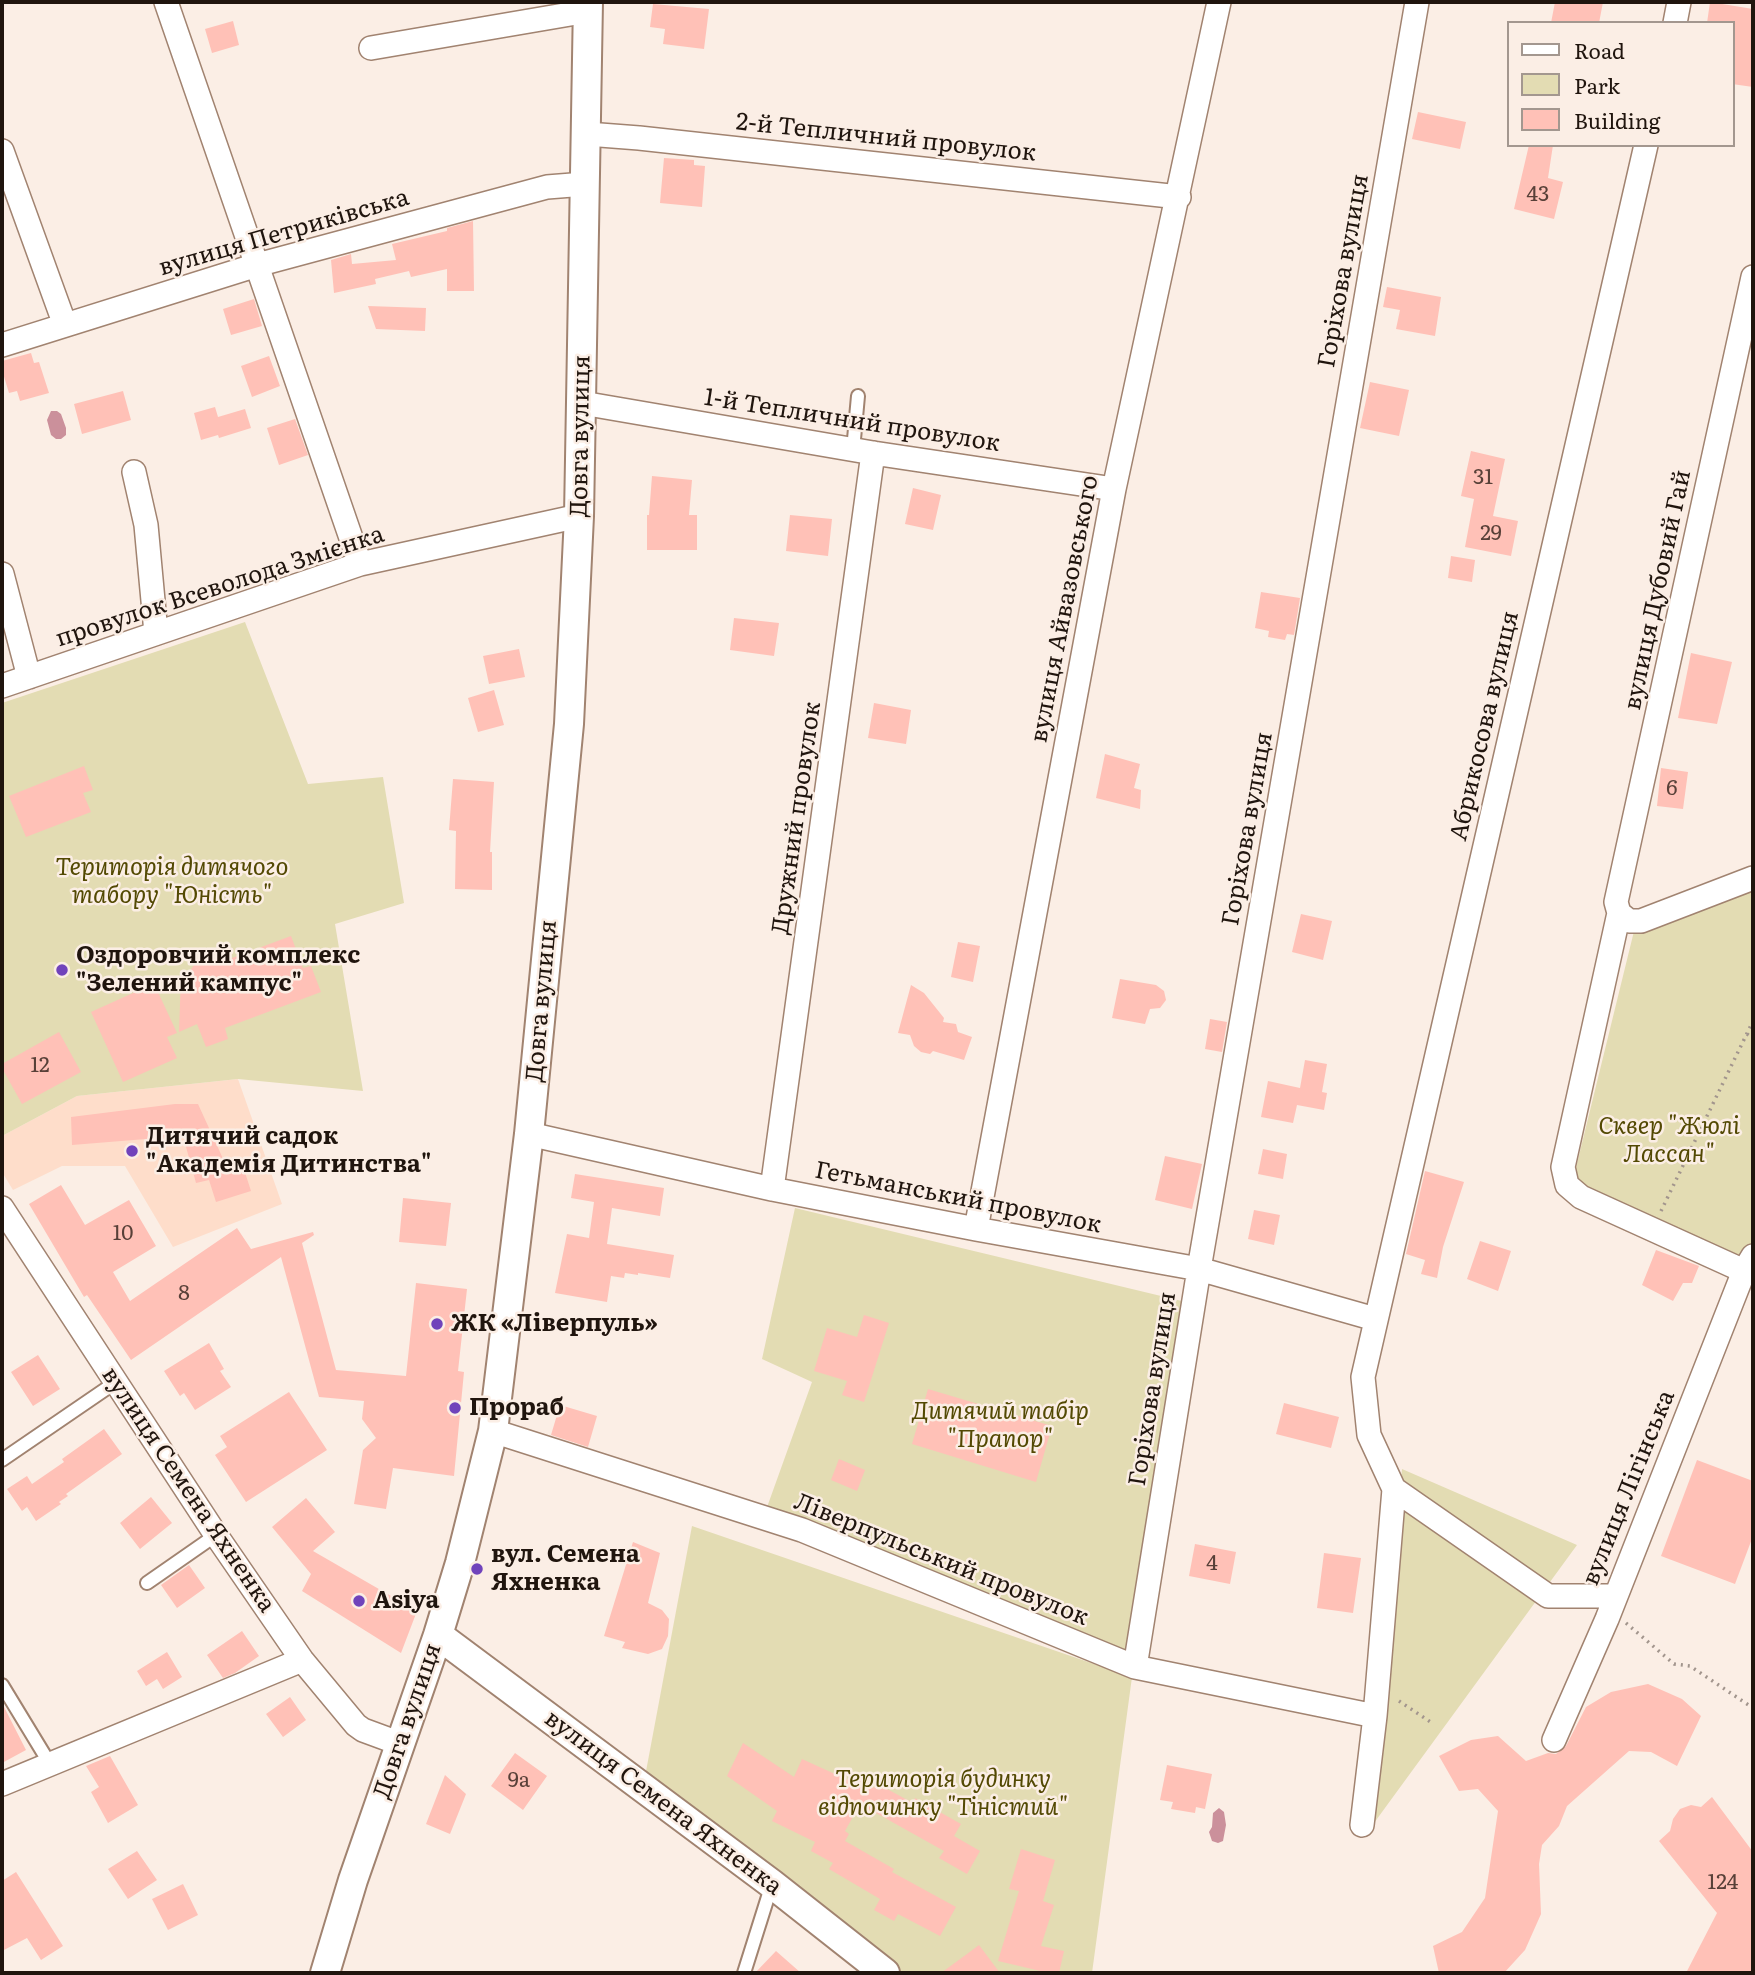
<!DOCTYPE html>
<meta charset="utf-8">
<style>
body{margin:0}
#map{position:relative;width:1755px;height:1975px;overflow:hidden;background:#fbeee5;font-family:Literata,serif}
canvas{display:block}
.frame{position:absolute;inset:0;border:4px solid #20150e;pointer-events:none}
.legend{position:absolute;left:1507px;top:21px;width:228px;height:126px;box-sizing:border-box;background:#fbeee5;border:2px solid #a3978f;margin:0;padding:9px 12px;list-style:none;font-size:21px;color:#20150e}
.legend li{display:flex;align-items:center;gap:14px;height:35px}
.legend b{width:35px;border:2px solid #a3978f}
</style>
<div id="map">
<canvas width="1755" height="1975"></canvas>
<div class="frame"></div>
<ul class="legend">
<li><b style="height:9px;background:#fff"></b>Road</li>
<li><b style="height:19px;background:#e3dcb3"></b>Park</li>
<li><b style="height:19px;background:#ffc1b7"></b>Building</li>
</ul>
</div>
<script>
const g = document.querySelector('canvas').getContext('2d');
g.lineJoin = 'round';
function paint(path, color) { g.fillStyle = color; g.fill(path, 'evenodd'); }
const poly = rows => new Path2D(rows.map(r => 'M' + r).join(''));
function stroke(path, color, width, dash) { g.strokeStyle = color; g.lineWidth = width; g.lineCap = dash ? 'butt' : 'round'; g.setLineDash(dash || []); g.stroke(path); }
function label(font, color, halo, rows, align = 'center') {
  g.font = font + ' Literata,serif'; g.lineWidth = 5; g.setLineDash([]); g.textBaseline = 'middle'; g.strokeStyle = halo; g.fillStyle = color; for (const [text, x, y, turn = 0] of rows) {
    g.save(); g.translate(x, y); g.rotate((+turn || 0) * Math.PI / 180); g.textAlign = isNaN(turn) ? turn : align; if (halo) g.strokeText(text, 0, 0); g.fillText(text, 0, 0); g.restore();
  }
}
const built = poly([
 [238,1079,282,1204,173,1247,125,1166,62,1166,13,1190,2,1172,2,1136,77,1096]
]);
const green = poly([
 [245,622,308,784,383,777,404,903,335,924,363,1091,238,1079,77,1096,2,1136,2,703],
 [1753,882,1753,1245,1744,1260,1570,1192,1636,923],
 [795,1208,1186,1302,1129,1656,766,1510,812,1382,762,1359],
 [1402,1469,1577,1545,1374,1823],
 [692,1526,1132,1677,1092,1973,897,1973,644,1782]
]);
const water = poly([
 [51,411,57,411,61,414,66,428,66,435,61,439,56,439,51,435,47,420],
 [1219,1808,1224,1812,1226,1825,1223,1841,1218,1843,1212,1841,1209,1832,1212,1827,1213,1813]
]);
const building = poly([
 [1555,2,1603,2,1599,23,1551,23],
 [1710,2,1753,9,1753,87,1732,84,1732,23,1707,23],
 [653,4,709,9,704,49,663,44,665,29,650,27],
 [233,21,239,45,212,53,205,29],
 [1418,112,1466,122,1460,149,1412,139],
 [1529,145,1553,145,1548,178,1563,182,1554,219,1514,209],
 [664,158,694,160,694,165,705,166,702,207,660,203],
 [473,221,474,291,447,291,447,269,411,277,409,271,375,279,376,284,334,293,331,260,351,254,352,264,396,260,392,244,447,231,447,228],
 [1387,287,1441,297,1435,336,1396,329,1400,310,1383,307],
 [254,299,262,326,231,335,223,309],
 [368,306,426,308,425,331,376,329],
 [31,353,34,363,39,362,49,393,20,401,17,391,9,393,2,370,2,361],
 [269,356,280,386,252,397,241,366],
 [1370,382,1409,390,1399,436,1360,428],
 [123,391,131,420,82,434,74,404],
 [215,407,218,417,245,409,251,428,219,438,218,435,201,440,194,413],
 [295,419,308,455,279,465,267,428],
 [1471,451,1505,459,1493,516,1518,521,1511,556,1465,547,1474,499,1461,496],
 [652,476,692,480,689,515,697,515,697,550,647,550,647,515,649,515],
 [913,488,941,495,933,530,905,524],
 [790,515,832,519,828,556,786,551],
 [1451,556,1475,560,1472,582,1448,578],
 [1261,592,1300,598,1294,635,1287,634,1285,640,1268,637,1269,631,1255,628],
 [734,618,779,623,774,656,730,650],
 [519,649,525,677,489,684,483,656],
 [1691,653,1732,662,1717,724,1678,718],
 [494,690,504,725,478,732,468,698],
 [874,703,911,710,906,744,868,738],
 [1105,754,1140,764,1134,788,1141,790,1140,809,1096,798],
 [84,766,93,790,83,793,91,812,26,837,9,796],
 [1661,768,1688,772,1683,809,1657,806],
 [453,779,494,782,490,852,492,852,492,890,455,889,456,831,449,830],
 [1301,914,1332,921,1323,960,1292,952],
 [291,936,303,968,311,966,321,992,225,1028,228,1039,206,1047,197,1024,179,1032,181,976,189,972,199,958,213,965],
 [958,942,980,946,973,982,951,977],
 [1120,979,1156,985,1164,991,1166,1000,1160,1008,1150,1009,1145,1024,1112,1018],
 [911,985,924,993,944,1018,943,1022,956,1024,958,1032,972,1037,964,1060,933,1051,930,1054,921,1052,914,1046,910,1035,898,1033],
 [144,988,147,994,157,990,177,1033,167,1037,177,1058,123,1082,91,1012],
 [1210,1019,1227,1022,1222,1052,1205,1049],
 [59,1032,81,1072,22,1104,2,1068,2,1064],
 [1305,1060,1327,1064,1322,1092,1327,1093,1324,1110,1297,1105,1293,1123,1261,1117,1268,1081,1300,1088],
 [175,1104,198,1104,225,1163,240,1157,251,1191,216,1202,209,1180,196,1183,183,1136,72,1145,71,1117],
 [1263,1149,1287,1154,1283,1179,1258,1174],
 [1165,1156,1202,1164,1192,1209,1155,1200],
 [1425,1171,1464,1182,1443,1247,1437,1278,1421,1274,1425,1260,1406,1254],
 [575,1174,664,1188,660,1216,612,1208,607,1244,674,1255,670,1278,638,1273,638,1275,625,1273,624,1278,611,1276,607,1302,555,1293,567,1234,589,1238,594,1202,571,1198],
 [61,1185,85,1225,129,1200,156,1246,113,1272,130,1301,237,1228,251,1249,313,1232,314,1235,302,1243,336,1370,406,1376,416,1283,467,1289,458,1371,464,1372,454,1476,393,1468,386,1509,354,1504,363,1450,376,1438,362,1419,364,1401,319,1397,281,1257,131,1360,87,1295,84,1297,29,1204],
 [403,1198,451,1203,446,1246,399,1242],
 [1254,1210,1280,1215,1274,1245,1248,1239],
 [1480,1241,1511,1251,1498,1291,1467,1279],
 [1656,1250,1699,1266,1692,1283,1683,1283,1673,1301,1642,1285],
 [864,1315,889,1323,864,1402,842,1395,847,1381,814,1371,827,1328,857,1337],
 [209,1343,224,1369,220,1371,231,1387,195,1410,184,1393,180,1396,164,1371],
 [38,1355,60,1389,33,1406,11,1372],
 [928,1389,1052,1426,1036,1482,912,1444],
 [289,1392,327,1450,246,1502,215,1455,227,1447,220,1436],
 [1284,1403,1339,1417,1331,1448,1276,1434],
 [560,1405,597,1416,588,1447,551,1435],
 [104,1429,122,1454,66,1494,68,1496,59,1502,61,1504,36,1521,27,1507,22,1511,7,1489,27,1476,32,1484,64,1462,62,1459],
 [839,1459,865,1470,857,1491,831,1480],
 [1697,1460,1753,1481,1753,1536,1735,1584,1661,1556],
 [151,1497,172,1523,140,1549,120,1523],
 [306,1498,335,1532,313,1551,417,1611,401,1653,302,1591,311,1574,272,1527],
 [633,1542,660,1553,648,1603,662,1610,669,1619,668,1636,662,1649,648,1654,622,1648,625,1642,604,1636],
 [1195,1544,1236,1552,1230,1584,1189,1576],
 [1324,1553,1361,1558,1353,1613,1317,1608],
 [189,1565,205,1588,177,1608,161,1585],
 [242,1631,259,1656,235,1673,223,1678,207,1655],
 [167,1652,182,1677,163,1689,157,1679,146,1686,137,1671],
 [1648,1684,1682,1699,1701,1716,1677,1766,1651,1752,1629,1751,1567,1806,1559,1826,1542,1845,1539,1864,1541,1914,1525,1950,1504,1973,1439,1973,1433,1946,1462,1932,1485,1898,1498,1811,1478,1789,1459,1791,1439,1756,1471,1740,1498,1736,1526,1761,1548,1753,1556,1754,1566,1746,1586,1707,1611,1692],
 [290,1697,306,1720,283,1737,266,1714],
 [2,1703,26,1750,2,1763],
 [743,1743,794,1777,802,1759,848,1780,851,1775,874,1788,876,1783,913,1803,915,1798,961,1824,954,1836,980,1851,967,1874,939,1858,944,1851,860,1804,845,1831,849,1834,845,1841,894,1869,892,1872,956,1907,940,1936,898,1914,894,1921,874,1910,880,1899,829,1869,833,1863,811,1851,815,1842,772,1821,777,1811,727,1776],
 [515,1753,547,1776,523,1810,491,1786],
 [110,1756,138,1805,108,1823,91,1792,99,1787,86,1766],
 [1167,1765,1212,1774,1205,1809,1196,1807,1195,1813,1171,1809,1173,1802,1160,1800],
 [445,1775,466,1794,450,1834,426,1824],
 [1712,1797,1753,1852,1753,1973,1686,1973,1717,1913,1659,1841,1670,1831,1673,1819,1680,1809,1691,1805,1701,1807],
 [1021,1849,1055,1860,1043,1901,1054,1905,1041,1946,1064,1951,1059,1973,1049,1973,998,1961,1019,1891,1009,1889],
 [137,1851,157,1880,128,1899,108,1869],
 [16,1872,63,1946,41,1960,27,1938,2,1951,2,1881],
 [183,1884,198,1915,168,1930,152,1899],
 [979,1945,1000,1973,941,1973,967,1954],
 [776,1951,801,1973,755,1973]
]);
const path = poly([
 [1747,1034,1753,1038],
 [1661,1211,1753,1021],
 [1626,1623,1674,1664,1690,1666,1753,1708],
 [1399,1701,1432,1723]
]);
const service = poly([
 [853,450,858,396],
 [2,1460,116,1382],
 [147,1583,216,1535],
 [2,1685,50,1764],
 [744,1973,772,1884]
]);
const minor = poly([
 [166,2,360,564],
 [1675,23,1679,2],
 [371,48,588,11],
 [587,134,639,138,1179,197],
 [2,151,65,325],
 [2,345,257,265,547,187,585,184],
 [582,403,873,453,1114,489],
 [134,472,146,525,156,633],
 [2,574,29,677],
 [2,686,360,564,579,516],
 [1619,913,1629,921,1641,921,1753,878],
 [529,1134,772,1189,976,1229,1199,1269,1375,1319],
 [772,1189,873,453],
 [2,1208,216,1535,302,1660,356,1725,363,1730,401,1744],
 [976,1229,1114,489,1219,2],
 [1744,1271,1581,1197,1567,1185,1563,1167,1619,913,1616,902,1753,277],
 [493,1431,802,1530,1135,1667,1375,1716],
 [1614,1596,1548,1596,1394,1489,1369,1435,1363,1377,1646,145],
 [1135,1667,1199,1269,1417,2],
 [1554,1740,1607,1619,1744,1271,1753,1256],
 [2,1784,302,1660],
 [1362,1825,1375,1716,1394,1489]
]);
const tertiary = poly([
 [438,1635,772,1884,885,1973],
 [325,1973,353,1880,438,1635,460,1563,493,1431,529,1134,569,724,579,516,588,2]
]);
const markers = [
 [62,970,7,"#7043bb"],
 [132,1151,7,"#7043bb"],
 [437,1324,7,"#7043bb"],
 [455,1408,7,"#7043bb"],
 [477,1569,7,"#7043bb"],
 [359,1601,7,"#7043bb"]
];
const numberNames = [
 ["43",1538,195],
 ["31",1483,478],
 ["29",1491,534],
 ["6",1672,789],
 ["12",40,1066],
 ["10",123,1234],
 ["8",184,1294],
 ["4",1212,1564],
 ["9а",519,1781],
 ["124",1723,1883]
];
const streetNames = [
 ["2-й Тепличний провулок",886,138,6],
 ["вулиця Петриківська",284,233,-16],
 ["Горіхова вулиця",1344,271,-80],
 ["1-й Тепличний провулок",852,421,9],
 ["Довга вулиця",581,436,-89],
 ["провулок Всеволода Змієнка",220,587,-18],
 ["вулиця Дубовий Гай",1658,590,-78],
 ["вулиця Айвазовського",1065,609,-79],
 ["Абрикосова вулиця",1485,726,-77],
 ["Дружний провулок",797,818,-82],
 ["Горіхова вулиця",1248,829,-80],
 ["Довга вулиця",542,1001,-85],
 ["Гетьманський провулок",958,1198,11],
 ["Горіхова вулиця",1153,1389,-81],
 ["вулиця Лігінська",1629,1488,-68],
 ["вулиця Семена Яхненка",188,1490,56],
 ["Ліверпульський провулок",941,1560,22],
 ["Довга вулиця",408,1721,-71],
 ["вулиця Семена Яхненка",663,1803,37]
];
const parkNames = [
 ["Територія дитячого",172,868],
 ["табору \"Юність\"",172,896],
 ["Сквер \"Жюлі",1669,1127],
 ["Лассан\"",1669,1155],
 ["Дитячий табір",1000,1412],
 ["\"Прапор\"",1000,1440],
 ["Територія будинку",943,1780],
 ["відпочинку \"Тіністий\"",943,1808]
];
const poiNames = [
 ["Оздоровчий комплекс",76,956],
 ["\"Зелений кампус\"",76,984],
 ["Дитячий садок",146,1137],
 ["\"Академія Дитинства\"",146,1165],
 ["ЖК «Ліверпуль»",451,1324],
 ["Прораб",469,1408],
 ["вул. Семена",491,1555],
 ["Яхненка",491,1583],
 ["Asiya",373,1601]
];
paint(built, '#feddca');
paint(green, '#e3dcb3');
paint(water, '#cb909b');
paint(building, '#ffc1b7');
stroke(service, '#a18370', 16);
stroke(minor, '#a18370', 26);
stroke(tertiary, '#a18370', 32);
stroke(path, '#a2958d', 3.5, [2, 5]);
stroke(service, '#fff', 12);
stroke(minor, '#fff', 23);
stroke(tertiary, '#fff', 28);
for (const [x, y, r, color] of markers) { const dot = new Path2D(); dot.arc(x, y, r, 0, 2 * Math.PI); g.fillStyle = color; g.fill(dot); stroke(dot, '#fbeee5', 2.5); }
label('21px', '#584038', null, numberNames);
label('24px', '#20150e', '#fbeee5', streetNames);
label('italic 24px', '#534903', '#fbeee5', parkNames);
label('bold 24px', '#20150e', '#fbeee5', poiNames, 'left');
</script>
